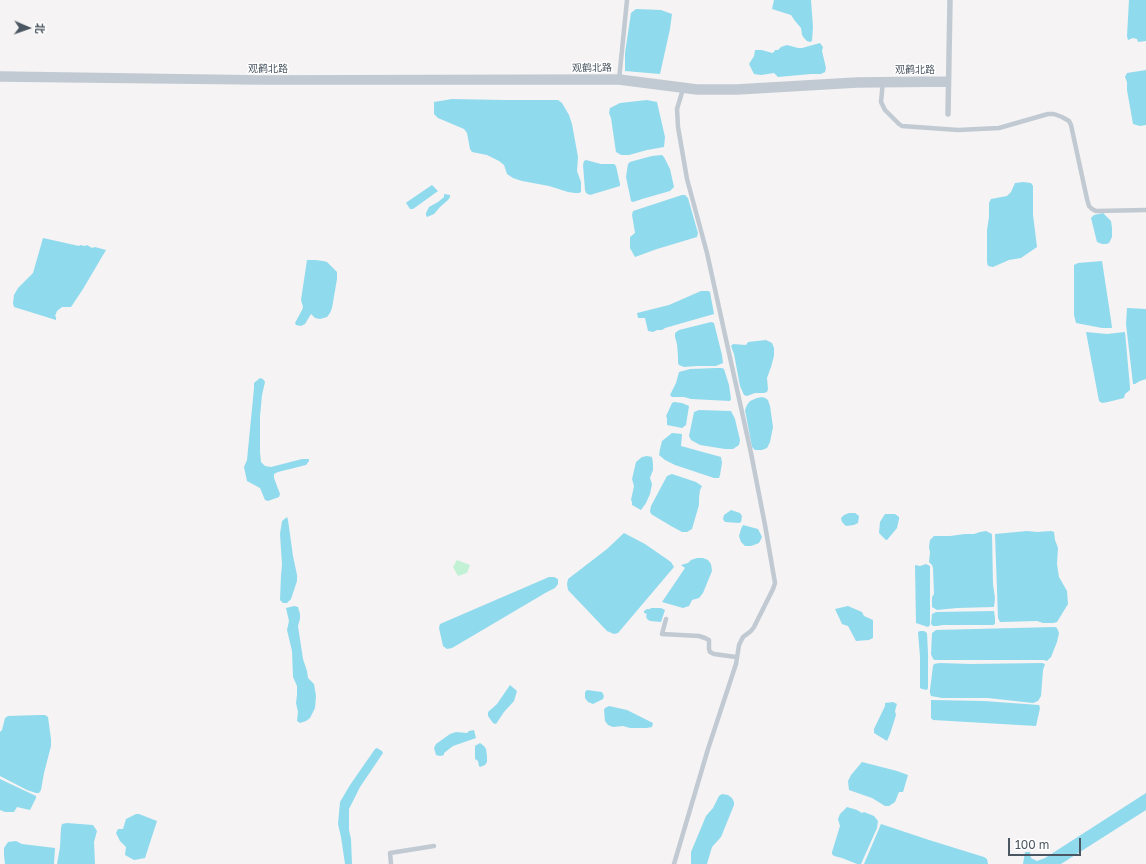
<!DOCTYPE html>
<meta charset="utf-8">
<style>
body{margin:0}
#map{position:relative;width:1146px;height:864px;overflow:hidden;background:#f5f3f3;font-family:"Golos Text","Noto Sans SC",sans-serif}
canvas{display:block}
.north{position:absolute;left:8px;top:8px;width:40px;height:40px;-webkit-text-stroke:3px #fff;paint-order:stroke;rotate:92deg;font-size:11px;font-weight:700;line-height:16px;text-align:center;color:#4a5661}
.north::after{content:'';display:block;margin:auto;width:14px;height:18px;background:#4a5661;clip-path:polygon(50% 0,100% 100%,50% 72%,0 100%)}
.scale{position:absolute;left:1008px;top:838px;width:73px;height:18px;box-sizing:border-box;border:2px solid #4a5661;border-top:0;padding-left:5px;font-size:12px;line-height:14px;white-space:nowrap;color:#4a5661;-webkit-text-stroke:3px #fff;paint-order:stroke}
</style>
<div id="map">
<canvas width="1146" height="864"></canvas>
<div class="north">北</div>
<div class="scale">100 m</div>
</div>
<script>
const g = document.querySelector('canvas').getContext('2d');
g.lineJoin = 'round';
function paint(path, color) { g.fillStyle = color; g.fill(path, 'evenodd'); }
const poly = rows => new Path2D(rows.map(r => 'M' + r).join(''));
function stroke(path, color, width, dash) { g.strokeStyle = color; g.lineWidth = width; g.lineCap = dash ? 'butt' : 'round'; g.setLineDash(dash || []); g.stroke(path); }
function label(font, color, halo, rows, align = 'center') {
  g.font = font + ' "Golos Text","Noto Sans SC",sans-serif'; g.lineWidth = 3; g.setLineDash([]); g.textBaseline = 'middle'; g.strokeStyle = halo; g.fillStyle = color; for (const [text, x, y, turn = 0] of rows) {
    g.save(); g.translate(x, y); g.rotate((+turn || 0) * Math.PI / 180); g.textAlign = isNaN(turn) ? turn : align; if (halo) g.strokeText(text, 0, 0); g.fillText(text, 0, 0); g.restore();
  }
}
const green = poly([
 [457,560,470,565,467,573,458,576,453,567]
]);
const water = poly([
 [774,0,811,0,813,27,812,41,810,42,807,41,804,38,802,35,801,28,795,21,791,15,772,9],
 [1129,0,1146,0,1146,41,1138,42,1137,39,1133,38,1128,40,1127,36],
 [636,9,661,10,672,14,670,29,660,74,625,71,625,53,631,13],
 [820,43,823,47,822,51,826,68,825,72,821,74,811,74,778,77,774,73,761,75,754,74,749,64,754,56,755,50,762,50,772,53,774,52,775,50,778,50,781,47,787,45,798,48,802,48],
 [1146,70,1146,125,1140,126,1133,124,1127,90,1127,82,1125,77,1127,73],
 [452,99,503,100,558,100,562,103,569,115,572,124,578,157,577,171,581,182,581,192,579,193,575,193,568,192,549,186,522,181,513,178,507,174,504,165,499,161,487,155,472,152,470,149,467,133,464,129,438,118,434,114,434,102],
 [647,100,657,102,665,137,664,147,647,150,629,155,621,155,616,152,611,118,609,113,610,108,620,103],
 [662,155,664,157,670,169,674,187,670,191,642,199,633,202,631,201,626,177,628,164,630,162,637,160,652,156],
 [586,160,601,164,614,164,616,166,620,184,620,186,590,195,586,193,585,190,583,165,584,161],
 [1023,182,1031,183,1033,186,1033,215,1037,247,1021,258,1009,260,993,267,988,266,987,262,987,230,989,217,989,203,991,199,1007,196,1011,192,1015,183],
 [432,185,438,191,413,209,410,209,406,203,407,202],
 [444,194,450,195,450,197,448,200,440,207,434,214,427,217,426,215,426,213,429,207,438,202,444,197],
 [682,195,685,195,688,198,698,233,697,237,657,249,635,257,630,248,630,237,635,233,632,215,633,211],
 [1103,213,1111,221,1112,228,1112,237,1109,243,1106,244,1102,244,1097,242,1091,218,1094,215],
 [43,238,79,246,80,245,85,246,87,245,92,248,95,247,106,250,83,289,71,307,62,307,57,311,55,316,56,317,56,320,14,307,13,303,14,295,18,288,33,273],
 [307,260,315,260,323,261,327,262,337,272,337,279,332,308,330,313,327,317,320,319,315,318,311,314,305,324,301,326,296,325,295,323,302,310,303,307,301,300],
 [1102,261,1111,320,1112,328,1102,328,1076,323,1074,315,1074,265,1078,263],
 [701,291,708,291,710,292,714,314,665,328,662,330,657,330,653,332,648,331,645,318,638,318,637,313,669,305],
 [1127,308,1146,309,1146,379,1140,381,1135,384,1133,384,1126,324],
 [711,322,714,323,722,355,723,363,716,366,697,366,684,367,679,365,678,363,678,356,677,344,675,337,675,333,679,330],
 [1086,332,1107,334,1125,332,1130,387,1130,390,1125,394,1124,398,1108,402,1102,403,1099,401],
 [766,340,772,343,774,348,774,356,771,367,767,378,768,389,767,392,764,393,755,393,747,396,744,395,740,386,734,354,731,346,733,344,746,345,748,342],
 [716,368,722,368,724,369,729,385,731,399,730,401,691,399,684,397,672,397,670,395,676,383,679,372,690,369],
 [260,378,263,379,265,382,262,395,260,416,260,452,261,462,265,466,271,467,302,459,309,459,309,461,306,465,278,472,274,474,274,478,280,494,279,497,268,501,265,500,260,488,247,481,244,467,247,460,254,388,254,383],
 [762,397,765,398,768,400,770,406,773,427,770,442,767,448,762,450,755,450,752,447,745,410,747,405,750,401,757,398],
 [674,402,682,403,689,406,686,425,682,428,667,425,667,418,666,416,668,412,672,403],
 [699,410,731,411,735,419,740,440,739,445,733,449,725,449,700,445,691,440,689,436,694,412],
 [672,433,682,434,681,446,721,457,722,463,720,475,719,478,714,478,675,465,665,460,659,455,660,449,662,441],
 [647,456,652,457,653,464,653,470,650,478,652,484,650,494,646,503,641,510,632,505,632,502,631,500,634,486,632,479,636,462,642,457],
 [672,474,696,482,702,486,700,490,699,498,699,505,692,529,687,532,682,532,671,526,651,514,650,511,651,506,667,476],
 [731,510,740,513,742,516,741,522,739,523,725,522,723,519,724,515],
 [849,513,855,513,859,516,858,523,854,525,846,526,842,522,841,518,844,515],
 [885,514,895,514,899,517,899,519,897,528,887,540,886,540,879,533,880,522],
 [287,517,288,520,293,556,297,575,297,581,291,599,287,603,283,603,280,600,281,575,282,565,280,534,282,521],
 [743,525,758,529,762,537,759,543,751,546,745,546,741,542,739,536,741,529],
 [986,531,992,534,993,584,995,598,994,607,957,608,937,610,932,607,932,597,934,594,933,568,932,565,929,562,930,552,929,547,930,540,934,536,950,536,965,534,974,534,980,532],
 [1027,531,1037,532,1051,531,1054,532,1055,540,1058,548,1057,564,1059,577,1067,591,1068,604,1057,622,1053,623,1043,623,1037,621,1002,622,1000,622,998,618,995,534],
 [624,533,645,544,671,562,674,567,618,633,614,634,607,631,568,590,567,584,568,579,607,549],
 [697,558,703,558,708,560,711,564,712,571,703,593,699,598,692,600,689,606,683,608,662,602,685,568,681,565,688,563,691,560],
 [926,564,930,566,930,625,928,627,916,623,915,565,920,566],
 [549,577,554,577,558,579,558,584,555,588,547,592,452,648,447,649,443,646,439,628,440,624],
 [294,606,298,607,300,614,300,619,298,626,303,659,307,671,308,678,314,684,316,696,315,708,310,718,306,721,300,723,297,721,298,712,296,703,297,695,297,686,293,677,292,651,287,630,289,621,286,608],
 [848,606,862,612,864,616,873,620,873,638,869,640,856,641,848,626,842,624,835,609],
 [651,608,661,608,665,610,661,622,650,621,647,619,646,616,647,614,644,613,644,611,647,609,650,609],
 [994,611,995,618,995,624,993,625,943,625,937,626,933,626,931,624,932,614,936,612],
 [1055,627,1057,628,1059,633,1057,642,1051,657,1047,661,1044,660,935,660,933,659,931,654,932,633,936,630],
 [920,631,924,631,927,633,928,653,928,688,927,690,922,689,920,688,920,657,918,632],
 [940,663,970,664,1042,663,1045,664,1043,670,1041,696,1038,701,1033,703,988,698,942,698,931,696,930,693,930,690,933,666,934,664],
 [510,685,517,691,514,701,504,712,496,724,493,723,488,716,488,712,497,704],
 [587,690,602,692,604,696,603,699,593,704,588,702,585,698,585,692],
 [931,700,984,701,1039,705,1040,708,1036,726,933,720,931,718],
 [893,702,897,704,895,711,896,715,890,734,887,741,874,733,874,729,885,706,885,703],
 [609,706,627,710,653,723,652,727,647,728,630,728,623,726,613,727,608,725,605,721,604,710,605,708],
 [40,715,45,715,48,717,51,739,51,746,44,773,41,790,39,793,36,793,27,790,0,776,0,732,2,730,5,718,8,716],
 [474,730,476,738,453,746,444,753,444,755,440,756,436,755,434,748,436,744,450,734,456,732,467,733,469,731],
 [480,743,484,746,486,749,487,756,487,762,485,765,480,767,479,766,478,761,475,759,475,746],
 [377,748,382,751,383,753,360,787,349,809,349,830,351,839,352,864,345,864,341,837,338,824,340,802,350,785,375,749],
 [862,762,897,771,908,775,903,792,899,792,895,802,889,806,885,806,872,798,849,790,848,781,851,775],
 [0,779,36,796,36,798,30,810,17,807,14,812,5,812,0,810],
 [1146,793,1146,810,1061,864,1023,864,1025,852,1030,852,1031,858,1037,861,1045,858],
 [722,794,728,795,732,798,734,802,734,805,721,837,712,847,707,864,691,864,691,852,706,816,713,808,719,796],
 [847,807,857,810,862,813,864,812,874,816,878,821,877,828,861,864,857,864,842,858,834,856,832,854,832,852,840,826,838,819,840,814],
 [136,814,139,814,157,821,145,858,134,860,125,855,126,847,120,841,116,833,118,829,123,829,126,819],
 [67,823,93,825,97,831,94,842,95,864,57,864,60,847,61,828,62,824],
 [881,824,929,840,984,857,987,859,988,864,864,864],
 [16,841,22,844,55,848,54,864,5,864,4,855,4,848,8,842]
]);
const minor = poly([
 [619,80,627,0],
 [883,81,881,102,885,110,899,124,902,126,958,130,999,128,1048,114,1054,114,1062,117,1069,121,1071,125,1087,199,1089,206,1092,209,1096,211,1146,210],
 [666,619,662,634,699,636,705,638,709,640,709,649,710,652,714,654,736,657],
 [391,864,390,853,434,846],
 [674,864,708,749,736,664,739,645,743,637,751,631,754,627,773,589,775,583,765,525,751,453,707,253,687,179,678,127,677,109,683,89]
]);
const tertiary = poly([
 [0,74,262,78,619,77,697,87,737,87,857,80,948,79,948,84,857,85,737,92,697,92,619,82,261,82,0,79],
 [948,114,950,0]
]);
const streetNames = [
 ["观鹤北路",592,68,-1],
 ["观鹤北路",268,69],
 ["观鹤北路",915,70]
];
paint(green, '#c3f1d5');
paint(water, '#90daee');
stroke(minor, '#c1cad2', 4.5);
stroke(tertiary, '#c1cad2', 5.5);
label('10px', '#4a5661', '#fff', streetNames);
</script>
